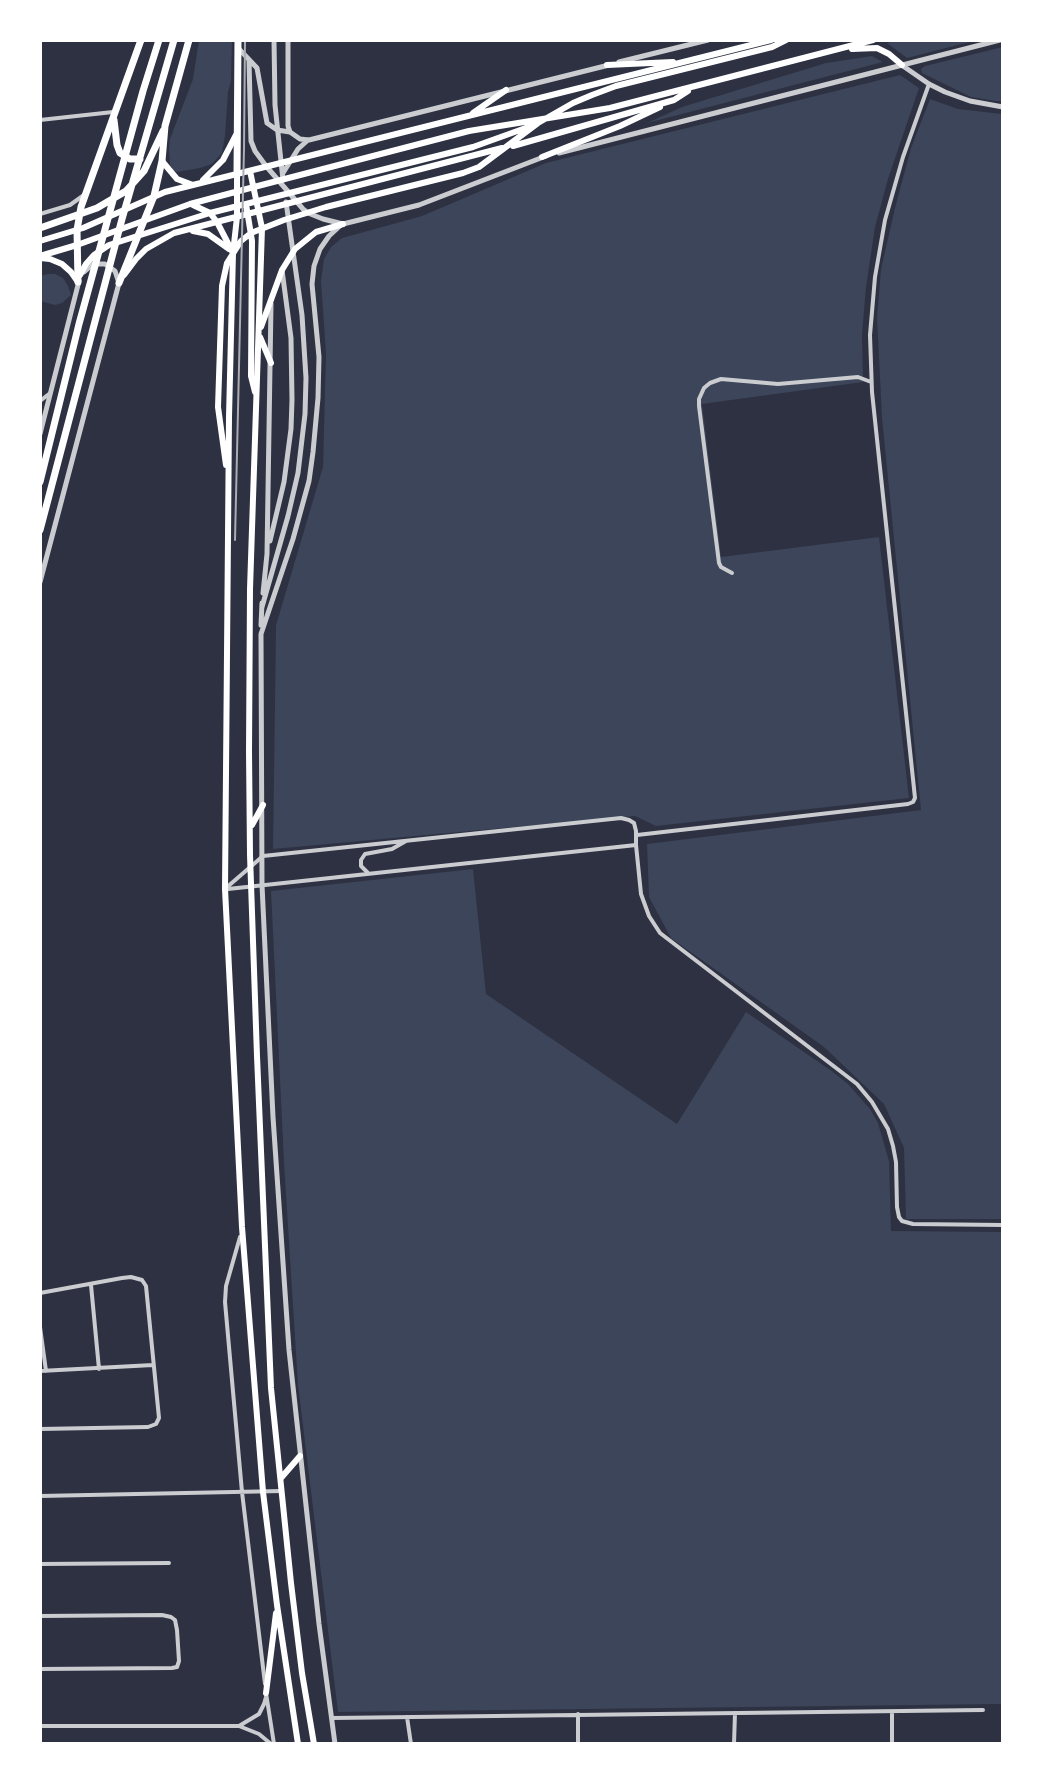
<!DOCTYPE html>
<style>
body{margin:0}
#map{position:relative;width:1043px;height:1784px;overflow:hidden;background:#2d3142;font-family:"DejaVu Sans",sans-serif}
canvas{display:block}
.frame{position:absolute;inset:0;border:42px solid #fff;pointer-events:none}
</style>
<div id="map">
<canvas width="1043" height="1784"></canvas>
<div class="frame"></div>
</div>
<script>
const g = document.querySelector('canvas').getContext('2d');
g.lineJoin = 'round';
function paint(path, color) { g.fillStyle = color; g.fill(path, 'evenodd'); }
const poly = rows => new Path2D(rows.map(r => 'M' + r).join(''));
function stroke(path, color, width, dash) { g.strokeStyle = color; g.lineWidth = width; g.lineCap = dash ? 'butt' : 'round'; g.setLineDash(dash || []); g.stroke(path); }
const green = poly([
 [199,40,232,40,231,81,228,92,225,136,222,153,212,164,200,168,177,172,173,170,170,164,169,149,170,139,193,79],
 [901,40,977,40,907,58,887,43],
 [1003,47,1003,101,996,101,971,97,922,73,921,69,925,66],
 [872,56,883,62,647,123,682,107,826,63],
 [900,75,919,88,888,179,875,227,866,287,862,335,863,382,702,404,721,557,879,537,909,798,656,826,635,816,273,849,276,625,323,467,326,354,321,281,324,259,331,247,342,238,422,216,546,163],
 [930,99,958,109,1002,114,1003,117,1003,1219,906,1219,904,1148,884,1104,824,1047,671,938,649,897,647,844,921,810,882,418,877,317,881,269,895,208,911,148],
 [48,274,55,274,63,278,68,286,71,295,62,303,55,305,40,301,40,276],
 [473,869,486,994,677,1124,746,1012,833,1072,848,1084,870,1109,878,1123,889,1161,891,1231,1003,1232,1003,1690,1001,1691,1001,1704,338,1712,298,1385,284,1163,271,891]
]);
const minor = poly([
 [40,120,113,112],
 [40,214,70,205,84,195],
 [40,401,49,394],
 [732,573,721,567,719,563,699,406,699,399,704,388,710,383,721,379,778,384,858,377,871,382],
 [637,835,908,804,913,802,915,798,872,392,870,335,875,277,885,220,903,157,929,84],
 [368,873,361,866,361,860,365,854,392,849,406,841],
 [226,888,263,856,621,818,629,820,634,823,636,831,636,845,641,894,649,916,660,933,857,1084,872,1102,888,1129,893,1146,896,1162,897,1207,899,1217,902,1221,913,1224,1003,1225],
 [228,889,636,845],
 [240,1237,226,1286,225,1302,242,1492,265,1684],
 [91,1285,99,1369],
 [40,1293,122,1278,131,1277,142,1280,146,1286,159,1418,156,1424,148,1427,40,1429],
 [40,1327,46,1371],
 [40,1371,153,1365],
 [40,1496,282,1491],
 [40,1564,169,1563],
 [40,1616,162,1615,171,1617,175,1620,177,1630,179,1661,177,1667,172,1668,40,1669],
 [266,1693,274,1744],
 [892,1712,892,1744],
 [578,1714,578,1744],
 [407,1717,411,1744],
 [332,1718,983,1710],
 [40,1726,239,1726,259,1734,271,1744],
 [239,1726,259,1714,264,1704,266,1697],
 [734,1744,735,1713]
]);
const tertiary = poly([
 [274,40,275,105,283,180],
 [288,40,288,126,290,132],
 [239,49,257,68,267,123,277,130,290,132,300,139,309,140,609,65],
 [249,60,251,141,255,151,266,166,303,209,308,213,323,219,343,224,419,205,546,156],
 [619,62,708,40],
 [903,66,929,84,945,92,970,101,1003,107],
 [559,153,1000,40],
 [283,173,298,149,308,140],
 [40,434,79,281],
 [270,541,284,482,291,429,292,400,291,338,282,270],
 [40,582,119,283,115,271,105,264,93,264,84,272],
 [263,593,267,554,271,304],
 [262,607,288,516,298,473,305,414,306,378,302,315,286,202],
 [261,625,262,603],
 [335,1744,319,1624,289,1350,273,1117,262,885,261,634,293,539,309,481,313,452,318,398,319,357,312,284,314,266,320,249,329,236,342,224]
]);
const primary = poly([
 [852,49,877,48,889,54,902,65],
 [607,65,673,62],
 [473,113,506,90],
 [513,146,674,100,688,91],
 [542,157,620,126,660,107],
 [162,161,177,179,193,185],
 [250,171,262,228,250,589,249,751,250,855,257,1056,271,1388,291,1583,302,1673,314,1744],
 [237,174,237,217,233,253,229,417,225,889,242,1227,263,1492,277,1605,298,1744],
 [203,180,223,160,236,135],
 [246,204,252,241,251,376,255,392],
 [193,205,210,213,217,222,233,253],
 [193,231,208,234,229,249],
 [40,241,83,228,165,192,771,40],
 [40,256,77,245,190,204,254,187,469,131,610,108,873,40],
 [40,258,50,259,62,264,71,272,78,282],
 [80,275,86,264,94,255,109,245,210,213,473,147,534,125],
 [124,275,136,259,146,249,174,233,502,148],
 [261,327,282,270,295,249,316,232,343,224],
 [260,337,271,363],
 [226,465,218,407,222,286,227,263,241,241,251,233,284,220,326,207,463,173,479,167,538,123,573,103,592,95,616,86,772,47,786,40],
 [252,825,263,805],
 [281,1478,300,1456],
 [266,1693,276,1613]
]);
const trunk = poly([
 [114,120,117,145,120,153,130,159,140,159],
 [237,174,238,40],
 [40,228,97,208,126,191,144,171,163,131],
 [78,282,77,230,81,207,141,40],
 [119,283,154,196,162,161,165,126,189,40],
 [40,482,79,324,143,91,159,40],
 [40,530,122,219,174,40]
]);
const rail = poly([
 [235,540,244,149,245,40]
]);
paint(green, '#3c4559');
stroke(minor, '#caccd0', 4);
stroke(tertiary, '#caccd0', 5);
stroke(primary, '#fff', 6);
stroke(trunk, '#fff', 7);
stroke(rail, '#abadb3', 2);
</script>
